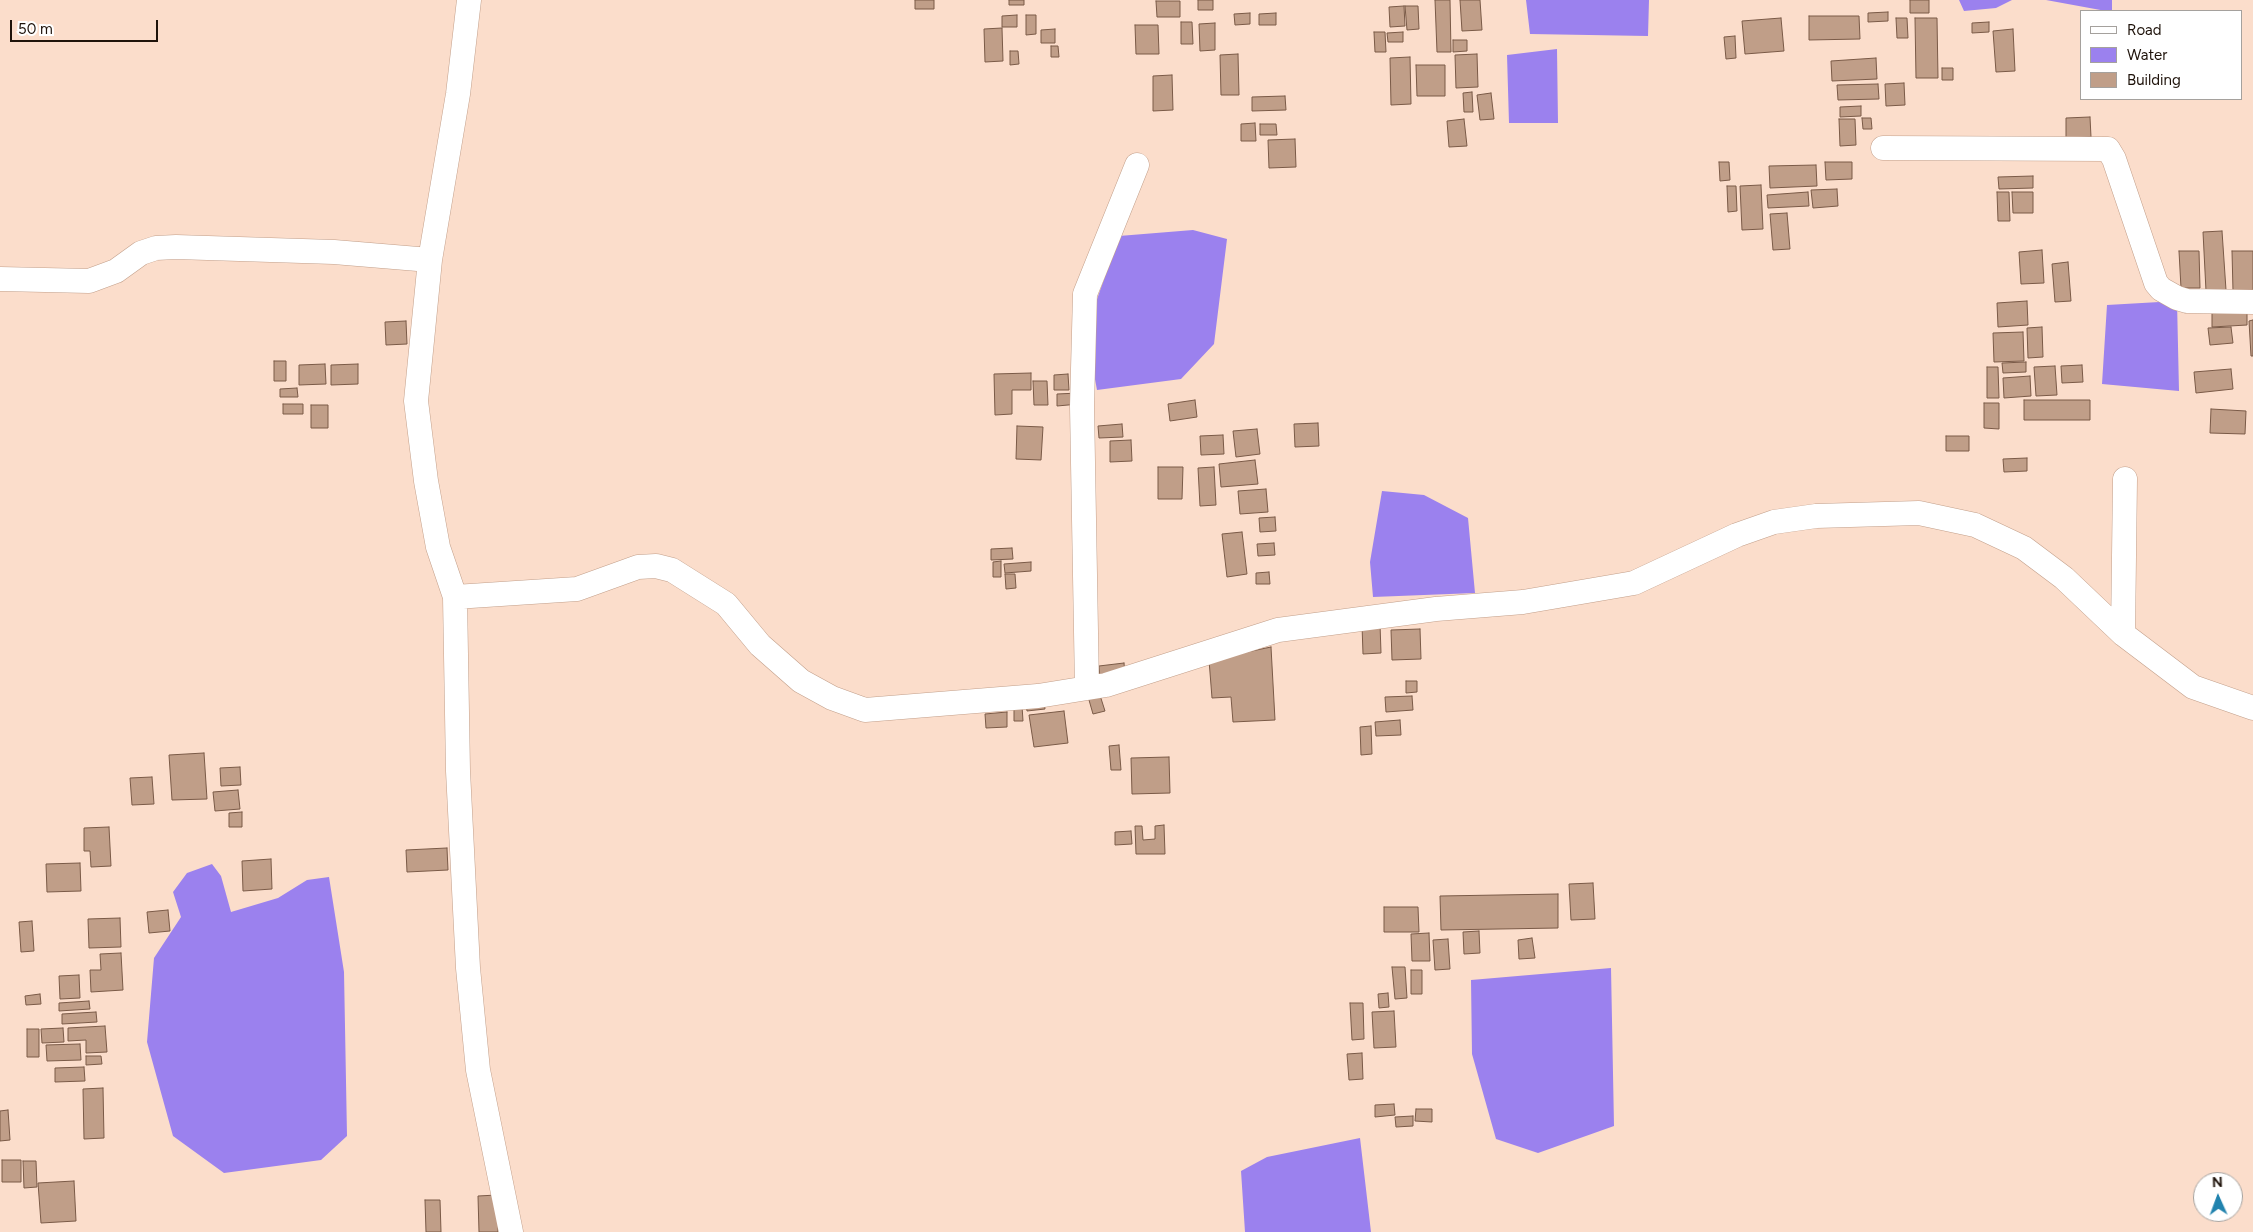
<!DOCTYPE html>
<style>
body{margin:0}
#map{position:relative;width:2253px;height:1232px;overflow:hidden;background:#fbddcb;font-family:Figtree,sans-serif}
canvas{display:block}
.legend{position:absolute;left:2080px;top:10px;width:162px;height:90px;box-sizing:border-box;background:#fff;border:1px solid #a5a19d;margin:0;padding:6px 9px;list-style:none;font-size:15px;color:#1f130b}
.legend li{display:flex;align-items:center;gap:10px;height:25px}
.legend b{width:25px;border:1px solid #a5a19d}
.north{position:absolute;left:2193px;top:1172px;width:50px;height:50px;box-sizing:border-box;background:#fff;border:1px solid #a5a19d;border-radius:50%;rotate:358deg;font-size:14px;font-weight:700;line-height:20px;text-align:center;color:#1f130b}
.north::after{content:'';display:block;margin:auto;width:18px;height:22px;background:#2183ae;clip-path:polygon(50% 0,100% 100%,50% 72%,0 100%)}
.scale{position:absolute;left:10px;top:20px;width:148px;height:22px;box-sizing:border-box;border:2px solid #1f130b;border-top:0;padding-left:6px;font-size:15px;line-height:18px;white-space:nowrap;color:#1f130b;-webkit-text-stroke:4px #fff;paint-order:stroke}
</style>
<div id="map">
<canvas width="2253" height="1232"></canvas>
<ul class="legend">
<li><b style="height:6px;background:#fff"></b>Road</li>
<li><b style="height:14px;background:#9b81ee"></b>Water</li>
<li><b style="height:14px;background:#c09e88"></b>Building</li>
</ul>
<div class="north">N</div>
<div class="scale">50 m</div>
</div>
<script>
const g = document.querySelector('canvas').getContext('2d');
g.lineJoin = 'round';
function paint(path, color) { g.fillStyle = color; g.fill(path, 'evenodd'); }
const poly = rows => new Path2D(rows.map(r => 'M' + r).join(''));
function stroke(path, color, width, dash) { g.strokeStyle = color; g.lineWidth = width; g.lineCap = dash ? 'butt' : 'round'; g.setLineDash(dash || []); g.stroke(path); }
const water = poly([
 [1526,0,1649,0,1648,36,1530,34],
 [1959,0,2012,0,1996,8,1964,11],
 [2046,0,2112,0,2112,11,2106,11],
 [1557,49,1558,123,1509,123,1507,55],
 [1193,230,1227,239,1214,344,1181,379,1097,390,1086,331,1119,236],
 [2177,301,2179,391,2102,384,2107,305],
 [1382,491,1424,495,1468,518,1475,593,1373,597,1370,562],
 [212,864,221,876,231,912,278,898,307,880,329,877,344,972,347,1136,321,1160,224,1173,173,1136,147,1042,154,958,181,917,173,892,187,873],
 [1611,968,1614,1126,1538,1153,1496,1139,1472,1054,1471,980],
 [1360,1138,1371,1232,1245,1232,1241,1171,1267,1157]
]);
const building = poly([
 [915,0,934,0,934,9,915,9,915,0],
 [1009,0,1024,0,1024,5,1009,5,1009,0],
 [1198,0,1213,0,1213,10,1198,10,1198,0],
 [1435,0,1450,0,1451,52,1437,52,1435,0],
 [1460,0,1480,0,1482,30,1462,31,1460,0],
 [1910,0,1929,0,1929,13,1910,13,1910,0],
 [1156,1,1180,1,1180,17,1157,17,1156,1],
 [1404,6,1405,26,1390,27,1389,7,1404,6],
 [1405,6,1418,6,1419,29,1407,30,1405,6],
 [1888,12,1888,21,1868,22,1868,13,1888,12],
 [1250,13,1250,24,1235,25,1234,14,1250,13],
 [1276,13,1276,25,1259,25,1259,14,1276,13],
 [1017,15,1017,27,1002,27,1002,16,1017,15],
 [1026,15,1036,15,1036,34,1026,35,1026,15],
 [1809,16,1859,16,1860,39,1809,40,1809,16],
 [1781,18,1784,51,1745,54,1742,21,1781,18],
 [1896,18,1907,18,1908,38,1897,38,1896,18],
 [1915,18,1937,18,1938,78,1916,78,1915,18],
 [1181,22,1192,22,1193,44,1181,44,1181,22],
 [1989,22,1989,32,1972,33,1972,23,1989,22],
 [1215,23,1215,50,1200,51,1199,24,1215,23],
 [1135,25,1158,25,1159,54,1136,54,1135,25],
 [1002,28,1003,61,985,62,984,29,1002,28],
 [1055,29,1055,43,1041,43,1041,30,1055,29],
 [2013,29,2015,71,1996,72,1993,31,2013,29],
 [1374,32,1385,32,1386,52,1375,52,1374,32],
 [1403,32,1403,42,1388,42,1387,33,1403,32],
 [1735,36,1736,58,1726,59,1724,37,1735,36],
 [1453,40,1467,40,1467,51,1453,52,1453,40],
 [1051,46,1058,46,1059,57,1051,57,1051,46],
 [1010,51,1018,51,1019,64,1010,65,1010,51],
 [1238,54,1239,95,1221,95,1220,55,1238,54],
 [1477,54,1478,87,1456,88,1455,55,1477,54],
 [1410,57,1411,104,1391,105,1390,58,1410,57],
 [1876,58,1877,79,1832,81,1831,61,1876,58],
 [1416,65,1445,65,1445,96,1417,96,1416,65],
 [1942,68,1953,68,1953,80,1942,80,1942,68],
 [1172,75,1173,110,1153,111,1153,76,1172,75],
 [1904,83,1905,105,1886,106,1885,84,1904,83],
 [1878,84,1879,99,1838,100,1837,85,1878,84],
 [1472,92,1473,112,1464,112,1463,93,1472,92],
 [1491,93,1494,119,1480,120,1477,95,1491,93],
 [1285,96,1286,110,1252,111,1252,97,1285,96],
 [1861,106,1861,116,1840,117,1840,107,1861,106],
 [2090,117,2091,137,2066,138,2066,118,2090,117],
 [1862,118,1871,118,1872,129,1863,129,1862,118],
 [1464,119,1467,146,1449,147,1447,121,1464,119],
 [1839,119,1855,119,1856,145,1840,146,1839,119],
 [1255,123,1256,141,1241,141,1241,124,1255,123],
 [1260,124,1276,124,1277,135,1260,135,1260,124],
 [1295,139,1296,167,1269,168,1268,140,1295,139],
 [1719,162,1729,162,1730,180,1720,181,1719,162],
 [1825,162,1852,162,1852,179,1826,180,1825,162],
 [1816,165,1817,186,1770,188,1769,166,1816,165],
 [2033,176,2033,188,1999,189,1998,177,2033,176],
 [1761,185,1763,229,1742,230,1740,186,1761,185],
 [1727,186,1736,186,1737,211,1728,212,1727,186],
 [1837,189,1838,206,1813,208,1811,190,1837,189],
 [1808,192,1809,206,1768,208,1767,195,1808,192],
 [1997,192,2009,192,2010,221,1998,221,1997,192],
 [2012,192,2033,192,2033,213,2013,213,2012,192],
 [1787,213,1790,249,1773,250,1770,214,1787,213],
 [2222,231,2226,290,2206,291,2203,232,2222,231],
 [2042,250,2044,283,2021,284,2019,252,2042,250],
 [2179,251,2199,251,2200,288,2181,288,2179,251],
 [2232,251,2253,251,2253,291,2233,291,2232,251],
 [2068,262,2071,301,2055,302,2052,264,2068,262],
 [2027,301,2028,325,1998,327,1997,303,2027,301],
 [2247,312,2247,325,2212,327,2212,313,2247,312],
 [2253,320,2253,356,2251,356,2249,321,2253,320],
 [406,321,407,344,386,345,385,322,406,321],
 [2042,327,2043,357,2028,358,2027,328,2042,327],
 [2231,327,2233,343,2210,345,2208,328,2231,327],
 [2023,332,2024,361,1994,362,1993,333,2023,332],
 [274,361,286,361,286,381,274,381,274,361],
 [2026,362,2026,372,2003,373,2002,363,2026,362],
 [325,364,326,384,299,385,299,365,325,364],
 [358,364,358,384,331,385,331,365,358,364],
 [2082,365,2083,382,2062,383,2061,366,2082,365],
 [2055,366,2057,395,2036,396,2034,367,2055,366],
 [1987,367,1998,367,1999,398,1987,398,1987,367],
 [2231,369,2233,389,2196,393,2194,372,2231,369],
 [1031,373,1031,390,1012,390,1012,414,995,415,994,374,1031,373],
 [1068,374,1069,390,1054,390,1054,375,1068,374],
 [2030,376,2031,396,2004,398,2003,378,2030,376],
 [1033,381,1047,381,1048,405,1034,405,1033,381],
 [297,388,298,397,280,397,280,389,297,388],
 [1079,393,1079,404,1057,406,1057,394,1079,393],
 [1195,400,1197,417,1170,421,1168,404,1195,400],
 [2024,400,2090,400,2090,420,2024,420,2024,400],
 [1984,403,1999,403,1999,429,1984,428,1984,403],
 [283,404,303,404,303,414,283,414,283,404],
 [311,405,328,405,328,428,311,428,311,405],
 [2211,409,2246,411,2245,434,2210,433,2211,409],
 [1318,423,1319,446,1295,447,1294,424,1318,423],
 [1122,424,1123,437,1099,438,1098,426,1122,424],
 [1017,426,1043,427,1041,460,1016,459,1017,426],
 [1257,429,1260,454,1236,457,1233,431,1257,429],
 [1223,435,1224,454,1201,455,1200,436,1223,435],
 [1946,436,1969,436,1969,451,1946,451,1946,436],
 [1131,440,1132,461,1110,462,1110,441,1131,440],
 [2027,458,2027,471,2004,472,2003,459,2027,458],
 [1255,460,1258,484,1221,487,1219,464,1255,460],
 [1158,467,1183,467,1182,499,1158,499,1158,467],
 [1214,467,1216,505,1200,506,1198,468,1214,467],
 [1266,489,1268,512,1240,514,1238,491,1266,489],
 [1275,517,1276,531,1260,532,1259,518,1275,517],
 [1242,532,1247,574,1227,577,1222,534,1242,532],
 [1274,543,1275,555,1258,556,1257,544,1274,543],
 [1012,548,1013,559,991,560,991,549,1012,548],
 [1001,561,1001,577,993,577,993,562,1001,561],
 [1031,562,1031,571,1005,573,1004,564,1031,562],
 [1269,572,1270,584,1256,584,1256,573,1269,572],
 [1005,574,1015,574,1016,588,1006,589,1005,574],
 [1380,624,1381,653,1363,654,1362,625,1380,624],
 [1420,629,1421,659,1392,660,1391,630,1420,629],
 [1271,647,1275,720,1233,722,1231,697,1212,698,1209,660,1271,647],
 [1124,663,1125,675,1100,678,1099,666,1124,663],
 [1406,681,1417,681,1417,692,1406,693,1406,681],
 [1098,689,1105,711,1093,714,1087,693,1098,689],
 [1412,696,1413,710,1386,712,1385,697,1412,696],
 [1044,701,1045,709,1027,711,1026,703,1044,701],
 [1014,706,1022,706,1023,721,1014,721,1014,706],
 [1064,711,1068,743,1034,747,1029,715,1064,711],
 [1007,712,1007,727,986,728,985,714,1007,712],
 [1400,720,1401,735,1376,736,1375,722,1400,720],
 [1371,726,1372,754,1361,755,1360,727,1371,726],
 [1119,745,1121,770,1111,770,1109,746,1119,745],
 [204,753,207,799,172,800,169,755,204,753],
 [1169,757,1170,793,1132,794,1131,758,1169,757],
 [240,767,241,785,221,786,220,768,240,767],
 [152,777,154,804,132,805,130,778,152,777],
 [238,790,240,809,215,811,213,792,238,790],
 [242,812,242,827,229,827,229,813,242,812],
 [1164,825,1165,854,1136,854,1135,826,1142,826,1143,840,1155,839,1155,826,1164,825],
 [109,827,111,866,91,867,90,851,84,851,84,828,109,827],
 [1131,831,1132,844,1115,845,1115,832,1131,831],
 [447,848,448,870,407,872,406,850,447,848],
 [271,859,272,889,243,891,242,861,271,859],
 [80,863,81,891,47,892,46,864,80,863],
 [1593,883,1595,919,1571,920,1569,884,1593,883],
 [1558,894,1558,928,1441,930,1440,896,1558,894],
 [1384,907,1418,907,1419,932,1384,932,1384,907],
 [168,910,170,931,149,933,147,912,168,910],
 [120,918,121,947,89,948,88,919,120,918],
 [32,921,34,951,21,952,19,922,32,921],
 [1479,931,1480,953,1464,954,1463,932,1479,931],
 [1429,933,1430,961,1412,961,1411,934,1429,933],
 [1532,938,1535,958,1519,959,1518,940,1532,938],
 [1448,939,1450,969,1435,970,1433,940,1448,939],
 [121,953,123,990,91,992,90,970,101,970,100,954,121,953],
 [1392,967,1405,967,1407,998,1395,999,1392,967],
 [1411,970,1422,970,1422,994,1411,994,1411,970],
 [79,975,80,998,60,999,59,976,79,975],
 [1388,993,1389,1007,1379,1008,1378,994,1388,993],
 [40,994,41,1004,26,1005,25,996,40,994],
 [89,1001,90,1009,59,1011,59,1003,89,1001],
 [1350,1003,1363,1003,1364,1039,1352,1040,1350,1003],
 [1394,1011,1396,1047,1374,1048,1372,1012,1394,1011],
 [96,1012,97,1022,62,1024,62,1014,96,1012],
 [105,1026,107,1052,86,1053,86,1040,68,1041,68,1028,105,1026],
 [63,1028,64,1042,42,1043,41,1029,63,1028],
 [27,1029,39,1029,39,1057,27,1057,27,1029],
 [80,1044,81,1060,47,1061,46,1045,80,1044],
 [1362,1053,1363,1079,1349,1080,1347,1054,1362,1053],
 [86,1056,101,1056,102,1064,86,1065,86,1056],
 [84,1067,85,1081,55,1082,55,1068,84,1067],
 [103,1088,104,1138,84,1139,83,1089,103,1088],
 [1394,1104,1395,1115,1375,1117,1375,1105,1394,1104],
 [1416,1109,1432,1109,1432,1122,1415,1121,1416,1109],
 [8,1110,10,1140,0,1141,0,1111,8,1110],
 [1413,1116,1413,1126,1396,1127,1395,1117,1413,1116],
 [2,1160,21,1160,21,1182,2,1182,2,1160],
 [23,1161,36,1161,37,1187,24,1188,23,1161],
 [74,1181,76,1221,41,1223,38,1183,74,1181],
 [497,1195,498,1232,479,1232,478,1196,497,1195],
 [425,1200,440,1200,441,1232,426,1232,425,1200]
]);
const street = poly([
 [469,0,458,94,430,260,416,401,426,481,438,547,455,597,577,589,638,567,656,566,672,570,726,604,760,645,801,681,832,698,865,710,1038,696,1106,685,1278,630,1436,609,1523,602,1634,583,1737,535,1774,522,1816,516,1919,513,1975,525,2024,548,2064,578,2123,634,2193,687,2253,708],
 [1883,148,2108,149,2114,159,2156,283,2161,289,2177,298,2187,301,2253,302],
 [0,279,89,281,116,271,141,253,156,248,176,247,334,252,430,260],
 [455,597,458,771,468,968,478,1070,511,1232],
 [2123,634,2125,479],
 [1087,688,1082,406,1085,294,1137,165]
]);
paint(water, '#9b81ee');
paint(building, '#c09e88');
stroke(building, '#7a5a47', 1);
stroke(street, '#c29f8a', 25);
stroke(street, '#fff', 24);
</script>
